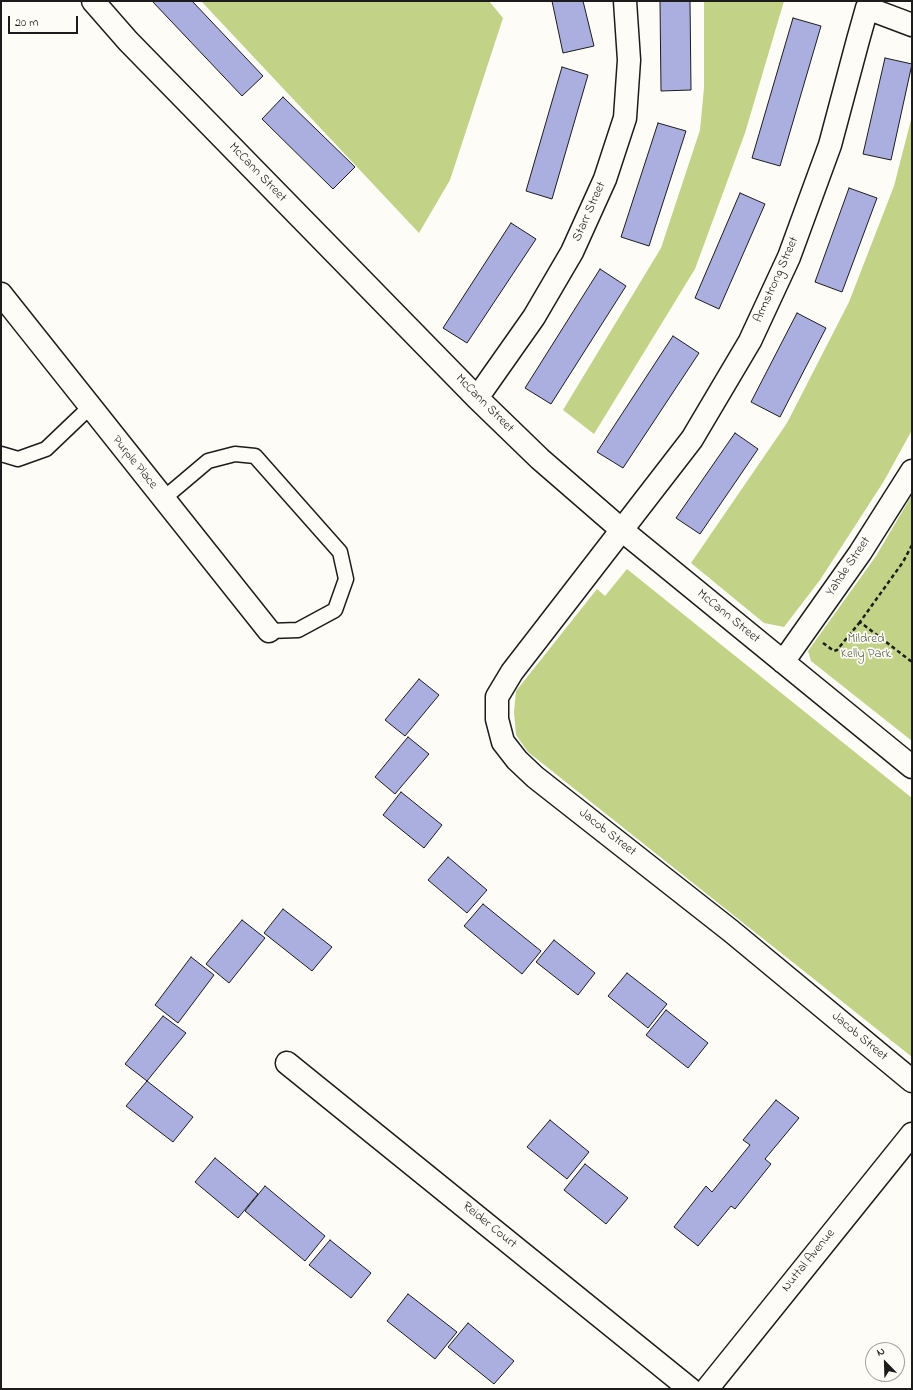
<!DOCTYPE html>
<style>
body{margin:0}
#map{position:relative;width:913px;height:1390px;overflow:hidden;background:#fdfcf7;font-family:"Indie Flower",sans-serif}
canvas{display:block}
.frame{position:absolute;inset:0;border:2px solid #1c1c1c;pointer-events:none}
.north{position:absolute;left:865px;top:1342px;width:40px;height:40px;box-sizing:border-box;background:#fdfcf7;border:1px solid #a3a29f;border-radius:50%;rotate:337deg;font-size:11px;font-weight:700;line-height:16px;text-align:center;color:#1c1c1c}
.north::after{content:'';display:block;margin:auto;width:14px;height:18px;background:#1c1c1c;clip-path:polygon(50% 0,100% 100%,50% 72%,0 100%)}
.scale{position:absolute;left:8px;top:16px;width:70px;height:18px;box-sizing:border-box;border:2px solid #1c1c1c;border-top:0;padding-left:5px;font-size:12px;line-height:14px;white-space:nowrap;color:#1c1c1c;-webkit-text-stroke:3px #fdfcf7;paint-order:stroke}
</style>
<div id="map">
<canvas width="913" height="1390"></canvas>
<div class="frame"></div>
<div class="north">N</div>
<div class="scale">20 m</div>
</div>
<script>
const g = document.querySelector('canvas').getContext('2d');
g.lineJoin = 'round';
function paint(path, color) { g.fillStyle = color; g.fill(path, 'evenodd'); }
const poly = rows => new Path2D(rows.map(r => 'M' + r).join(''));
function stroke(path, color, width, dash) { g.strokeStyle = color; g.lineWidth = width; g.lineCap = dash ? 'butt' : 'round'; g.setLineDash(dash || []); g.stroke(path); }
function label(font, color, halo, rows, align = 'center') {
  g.font = font + ' "Indie Flower",sans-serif'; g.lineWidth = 3.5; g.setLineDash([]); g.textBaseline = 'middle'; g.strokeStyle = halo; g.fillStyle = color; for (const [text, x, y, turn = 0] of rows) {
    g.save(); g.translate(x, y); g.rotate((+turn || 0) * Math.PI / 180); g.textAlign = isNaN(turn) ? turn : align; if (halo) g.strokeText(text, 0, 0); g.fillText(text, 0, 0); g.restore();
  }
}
const green = poly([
 [201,1,489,1,503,18,450,180,419,233],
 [704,1,784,1,745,133,695,269,594,434,563,410,661,248,700,130,704,88],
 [912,116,912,430,884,481,820,580,784,627,764,623,691,563,787,423,849,302,894,186],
 [912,495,912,741,811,661,808,651,876,556],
 [627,569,912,798,912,1057,528,752,516,735,514,712,516,691,597,589,605,596]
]);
const building = poly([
 [152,1,192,1,263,76,242,96,152,1],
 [552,1,583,1,594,46,563,53,552,1],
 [660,1,690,1,691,90,661,91,660,1],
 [793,18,821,26,780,166,752,158,793,18],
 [885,58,912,64,891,160,863,154,885,58],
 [562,67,588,75,552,199,526,191,562,67],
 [283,97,355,167,333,189,262,119,283,97],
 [658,123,686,131,649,246,621,237,658,123],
 [849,188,877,198,842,292,815,282,849,188],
 [740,193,765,204,719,309,695,298,740,193],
 [511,223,536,239,467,343,443,328,511,223],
 [600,269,626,286,551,404,525,388,600,269],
 [797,313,826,328,780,417,751,402,797,313],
 [673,336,699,353,623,468,597,452,673,336],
 [735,433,758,449,700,534,676,518,735,433],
 [419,679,439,695,405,736,385,720,419,679],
 [408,737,429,754,395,794,375,777,408,737],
 [401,792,442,825,424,848,383,815,401,792],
 [448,857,487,890,467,913,428,880,448,857],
 [483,904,541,951,522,974,464,926,483,904],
 [283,909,332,947,312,971,264,933,283,909],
 [242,920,265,938,229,983,206,964,242,920],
 [554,940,595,973,578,995,536,962,554,940],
 [191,957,214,975,178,1023,155,1005,191,957],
 [627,973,667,1004,648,1028,608,996,627,973],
 [666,1010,708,1043,688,1068,646,1035,666,1010],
 [163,1016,186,1033,147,1081,125,1064,163,1016],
 [147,1081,193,1117,173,1142,126,1106,147,1081],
 [776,1100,799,1118,765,1159,771,1164,735,1209,731,1206,698,1246,674,1227,706,1186,712,1192,750,1145,743,1140,776,1100],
 [550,1120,589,1152,567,1179,527,1147,550,1120],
 [215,1158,258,1194,238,1218,195,1182,215,1158],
 [585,1164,628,1198,606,1224,564,1190,585,1164],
 [265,1186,325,1236,305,1261,245,1211,265,1186],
 [330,1240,371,1273,351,1298,309,1265,330,1240],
 [408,1294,457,1332,435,1359,387,1321,408,1294],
 [468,1323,514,1361,494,1384,448,1347,468,1323]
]);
const path = poly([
 [912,545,903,562,860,622,912,662],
 [823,643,834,651,837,650,860,622]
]);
const lane = poly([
 [1,454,18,459,46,449,90,407],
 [163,499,208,461,235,454,255,456,340,552,346,579,335,610,298,630,269,631]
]);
const street = poly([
 [93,1,128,41,477,398,540,459,623,531,912,767],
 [871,1,867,8,858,40,830,145,789,257,750,341,692,439,512,672,497,697,497,719,503,742,517,760,535,777,731,931,912,1081],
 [867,8,912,25],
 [1,294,269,631],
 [477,398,534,317,572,252,605,179,625,118,629,60,625,1],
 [783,662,860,553,912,471],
 [287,1063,690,1389],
 [707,1389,912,1134]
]);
const streetNames = [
 ["McCann Street",257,173,46],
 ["Starr Street",590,212,-66],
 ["Armstrong Street",777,280,-66],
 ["McCann Street",484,404,45],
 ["Purple Place",134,463,51],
 ["Yahde Street",849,567,-56],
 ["McCann Street",728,617,39],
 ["Jacob Street",607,833,38],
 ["Jacob Street",859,1037,40],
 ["Reider Court",489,1226,39],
 ["Nuttal Avenue",809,1261,-51]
];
const parkNames = [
 ["Mildred",866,640],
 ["Kelly Park",866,655]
];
paint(green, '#c2d388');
paint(building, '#aaafe0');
stroke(building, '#1c1c1c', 1);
stroke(lane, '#1c1c1c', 17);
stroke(street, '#1c1c1c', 25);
stroke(path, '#1c1c1c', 2.5, [4, 3]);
stroke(lane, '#fdfcf7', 14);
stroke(street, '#fdfcf7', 22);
label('13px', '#1c1c1c', '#fdfcf7', streetNames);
label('13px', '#565c42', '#fdfcf7', parkNames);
</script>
